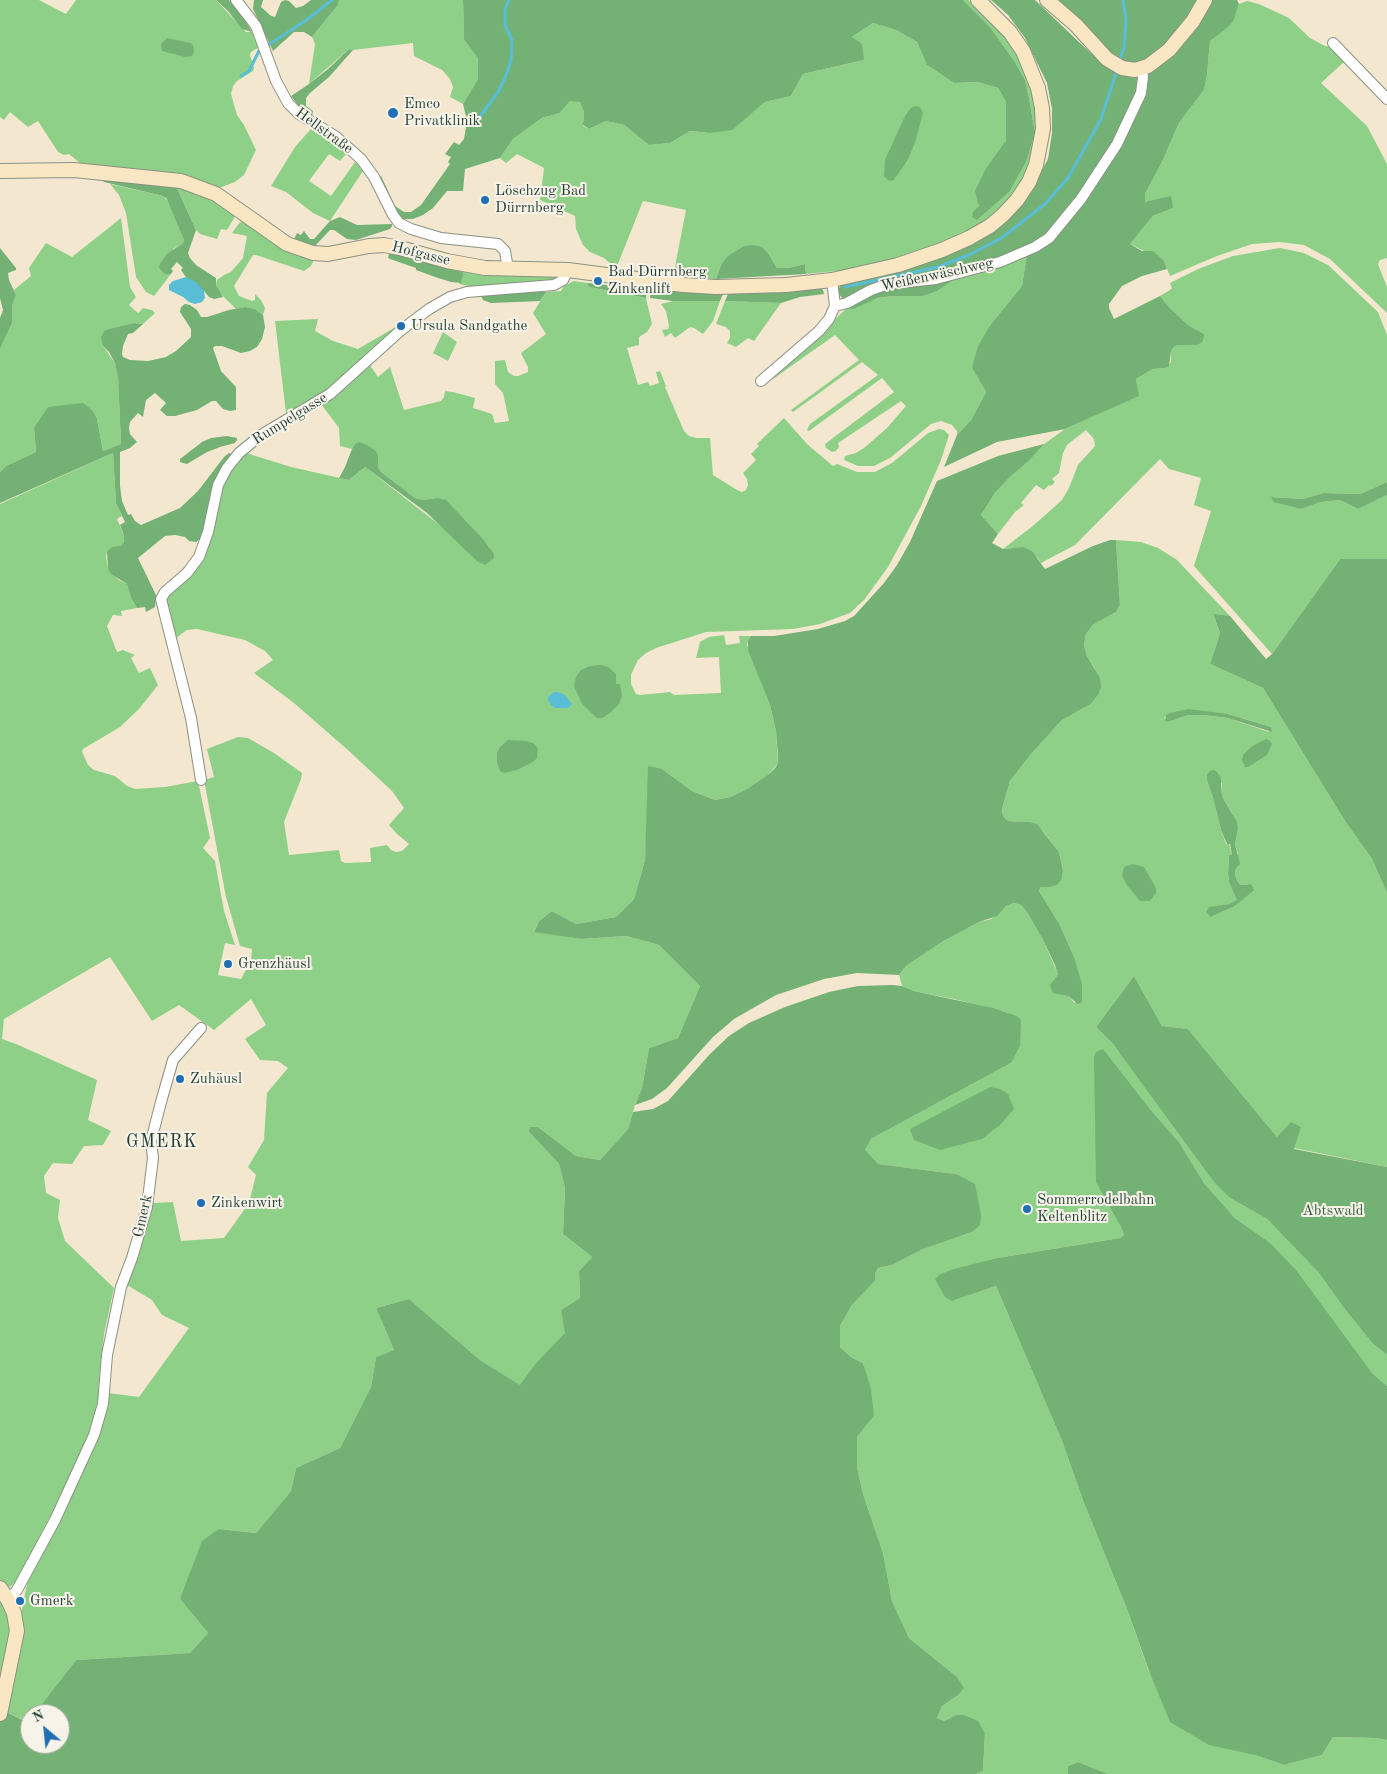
<!DOCTYPE html>
<meta charset="utf-8">
<style>
body{margin:0}
#map{position:relative;width:1387px;height:1774px;overflow:hidden;background:#f3e7d0;font-family:"Old Standard TT",serif}
canvas{display:block}
.north{position:absolute;left:20px;top:1704px;width:50px;height:50px;box-sizing:border-box;background:#f7f3e8;border:1px solid #a1aaa0;border-radius:50%;rotate:332deg;font-size:14px;font-weight:700;line-height:20px;text-align:center;color:#1f3d34}
.north::after{content:'';display:block;margin:auto;width:18px;height:22px;background:#1f6fb2;clip-path:polygon(50% 0,100% 100%,50% 72%,0 100%)}
</style>
<div id="map">
<canvas width="1387" height="1774"></canvas>
<div class="north">N</div>
</div>
<script>
const g = document.querySelector('canvas').getContext('2d');
g.lineJoin = 'round';
function paint(path, color) { g.fillStyle = color; g.fill(path, 'evenodd'); }
const poly = rows => new Path2D(rows.map(r => 'M' + r).join(''));
function stroke(path, color, width, dash) { g.strokeStyle = color; g.lineWidth = width; g.lineCap = dash ? 'butt' : 'round'; g.setLineDash(dash || []); g.stroke(path); }
function label(font, color, halo, rows, align = 'center') {
  g.font = font + ' "Old Standard TT",serif'; g.lineWidth = 4; g.setLineDash([]); g.textBaseline = 'middle'; g.strokeStyle = halo; g.fillStyle = color; for (const [text, x, y, turn = 0] of rows) {
    g.save(); g.translate(x, y); g.rotate((+turn || 0) * Math.PI / 180); g.textAlign = isNaN(turn) ? turn : align; if (halo) g.strokeText(text, 0, 0); g.fillText(text, 0, 0); g.restore();
  }
}
const green = poly([
 [0,0,39,0,66,14,76,0,216,0,246,32,252,32,258,48,251,52,250,55,254,68,253,71,237,81,233,86,231,94,237,115,244,125,256,150,244,175,235,182,219,188,185,176,161,172,81,164,69,154,64,155,58,152,38,121,28,127,10,112,4,120,0,117],
 [339,0,463,0,464,38,478,57,478,79,463,104,450,97,453,87,450,79,442,70,414,56,413,43,353,50,349,49,309,84,315,44,312,37,338,5],
 [963,0,968,0,979,7,1000,29,1018,53,1031,81,1037,108,1038,134,1033,154,1025,177,1014,195,995,215,972,231,914,254,846,270,806,274,805,264,788,268,777,268,768,253,761,247,721,265,716,279,673,277,686,210,643,201,616,269,604,258,590,252,583,245,576,229,575,216,540,200,544,168,517,154,506,163,500,158,513,139,542,118,560,113,570,101,580,101,584,112,583,126,589,129,606,121,624,125,649,145,670,143,690,131,709,133,750,114,765,102,791,96,803,74,864,60,852,37,873,23,896,30,917,42,927,65,954,83,977,82,998,88,1006,102,1006,140,986,168,979,206,972,217,1027,160,1035,133,1029,98,1025,80,1015,62,990,27],
 [1247,1,1259,4,1289,18,1310,38,1325,46,1333,47,1345,61,1321,83,1367,126,1387,164,1387,258,1380,260,1378,264,1387,287,1387,313,1330,259,1304,245,1279,242,1252,244,1217,256,1170,276,1164,261,1130,244,1153,216,1173,208,1144,202,1145,194,1162,162,1179,123,1204,90,1207,75,1210,41,1234,20,1239,4],
 [311,129,332,141,347,153,340,161,329,154,309,181,331,196,355,162,363,171,330,221,313,213,286,192,271,186,295,147],
 [110,184,163,196,170,203,184,240,183,243,173,249,165,274,171,274,154,296,146,292,136,277,126,213,119,195],
 [176,186,196,191,235,212,234,218,227,230,221,229,217,239,200,234,196,230],
 [121,218,130,287,136,297,129,305,138,313,143,308,152,310,155,313,143,324,134,323,106,330,103,346,115,363,118,375,121,444,103,451,97,419,34,428,36,452,6,466,0,472,0,349,12,323,12,306,16,295,14,290,31,276,29,268,46,243,72,257],
 [240,222,249,223,268,240,284,249,313,258,313,262,311,266,304,271,256,255,253,255,234,286,239,296,252,301,255,300,255,294,261,300,265,308,263,315,255,309,245,307,236,309,220,293,216,285,217,280,224,275,231,272,243,258,247,236,232,233],
 [1280,248,1304,253,1328,265,1378,312,1387,335,1387,482,1360,494,1323,493,1303,499,1272,497,1301,509,1321,502,1340,500,1358,509,1387,495,1387,559,1340,559,1272,654,1194,566,1211,511,1194,505,1201,478,1169,469,1160,459,1075,545,1041,563,1037,557,1011,548,1003,549,1034,525,1062,500,1069,488,1078,465,1095,446,1094,439,1086,430,1067,445,1063,453,1059,473,1052,479,1055,482,1051,486,1049,485,1044,490,1036,485,1021,503,1024,505,1015,512,998,534,981,515,995,493,1010,477,1029,461,1044,444,1065,429,1138,396,1136,379,1153,369,1165,368,1171,362,1171,351,1174,347,1178,345,1197,345,1204,334,1188,325,1169,307,1160,296,1170,290,1172,288,1170,283,1198,269,1233,256],
 [1027,254,1022,286,991,324,972,368,986,392,971,420,957,435,957,431,952,425,941,421,931,424,890,458,874,466,858,466,844,460,845,456,856,453,864,448,887,428,906,406,901,401,838,443,839,447,836,451,832,452,826,448,825,444,894,392,882,378,809,431,807,430,810,424,878,375,862,362,793,412,791,410,859,360,835,335,773,379,773,377,847,308,879,298,893,296,922,296,959,276],
 [445,267,554,276,556,279,552,281,482,287,469,286,459,284,461,282],
 [574,281,587,283,589,287,646,298,652,324,647,332,639,337,639,345,627,348,638,385,648,382,650,386,659,383,656,372,660,371,666,386,665,387,684,431,689,436,696,438,710,438,713,475,737,490,742,492,746,490,748,485,747,479,743,473,756,460,751,454,759,446,757,444,784,418,807,444,833,466,837,464,857,472,875,472,892,463,928,433,939,429,944,430,949,435,941,460,921,506,888,567,864,600,850,613,820,624,793,629,706,632,656,648,646,653,638,660,634,668,631,675,631,684,636,694,640,695,670,692,674,695,721,693,719,657,696,658,700,642,709,637,724,635,726,645,740,643,739,636,751,636,748,640,747,645,770,705,776,731,778,763,769,774,745,790,730,797,715,800,692,791,662,769,647,818,645,860,634,899,616,917,576,924,552,911,539,921,534,931,581,939,626,936,659,945,700,986,678,1038,649,1048,642,1088,635,1105,628,1129,600,1160,576,1156,538,1127,529,1132,559,1164,565,1188,563,1234,592,1257,579,1271,580,1298,561,1310,566,1333,536,1363,521,1386,480,1360,409,1299,376,1308,394,1350,376,1357,371,1387,340,1448,296,1468,291,1491,256,1533,219,1529,180,1599,208,1633,190,1653,76,1660,34,1714,30,1714,30,1719,28,1722,0,1709,0,504,113,453,116,503,122,516,117,519,124,535,124,542,121,547,112,547,107,551,106,557,108,569,119,580,127,584,131,598,137,608,121,611,122,616,113,615,107,626,117,652,123,650,135,655,131,658,139,673,150,668,158,685,139,709,120,727,83,749,82,751,83,754,88,765,94,770,115,776,127,786,135,789,165,787,198,781,210,838,203,848,215,861,224,911,235,945,225,943,218,975,241,979,251,961,252,949,240,946,226,897,204,780,214,777,207,749,238,737,248,738,274,753,302,773,301,779,284,822,289,855,339,850,341,861,345,863,371,862,370,848,387,845,391,850,396,852,402,851,409,844,397,834,389,825,404,808,392,791,349,751,294,703,254,673,273,660,265,651,245,640,197,629,187,630,173,640,165,599,183,580,216,508,224,480,243,452,291,467,349,480,365,467,441,526,490,548,467,522,437,498,423,500,416,500,381,472,378,467,377,455,376,451,355,444,352,449,340,446,339,428,321,404,369,364,378,377,390,367,404,410,441,401,444,397,445,391,453,392,475,398,473,408,492,414,495,423,509,421,503,393,495,384,495,361,505,360,508,372,514,376,518,376,528,372,528,367,521,353,546,334,533,313,546,292,561,291,564,286],
 [110,957,152,1021,179,1005,214,1030,251,999,266,1025,245,1039,260,1060,278,1061,288,1068,267,1093,264,1140,248,1167,256,1175,249,1203,224,1238,181,1241,173,1202,153,1203,142,1243,127,1285,152,1300,162,1315,189,1328,139,1397,108,1393,43,1549,27,1584,18,1629,2,1589,11,1586,17,1581,81,1456,95,1418,101,1392,98,1391,104,1334,114,1288,65,1241,58,1218,60,1200,46,1193,44,1176,53,1163,72,1164,84,1146,103,1145,111,1131,88,1120,97,1080,16,1044,2,1039,4,1019],
 [673,301,720,301,713,321,703,334,694,328,690,327,675,338,671,333,665,337,662,330,668,329,669,326,666,311,661,304],
 [725,301,781,303,754,341,748,338,736,347,727,343,730,338,730,331,726,327,716,324],
 [318,319,315,331,333,341,358,349,394,328,401,326,332,388,294,412,286,413,275,321],
 [443,332,457,342,448,361,433,353],
 [1116,540,1141,542,1158,548,1177,560,1230,616,1213,615,1220,633,1210,664,1263,688,1345,821,1372,859,1387,893,1387,1167,1294,1148,1277,1137,1188,1029,1162,1026,1134,976,1096,1027,1113,1044,1230,1198,1267,1219,1318,1272,1344,1308,1373,1344,1387,1355,1387,1386,1372,1373,1269,1242,1235,1218,1204,1183,1179,1142,1149,1108,1120,1225,1124,1235,1120,1238,997,1258,940,1274,952,1301,996,1286,1062,1441,1084,1503,1127,1609,1149,1672,1255,1755,1284,1765,1322,1755,1333,1737,1375,1738,1387,1740,1387,1774,1108,1774,1078,1762,1068,1766,1068,1774,976,1774,983,1771,985,1733,978,1722,964,1715,956,1715,944,1721,937,1718,942,1706,957,1696,956,1676,909,1638,892,1601,883,1553,863,1494,857,1467,857,1437,874,1416,863,1363,851,1357,840,1347,840,1326,852,1305,875,1281,875,1274,878,1268,892,1265,921,1250,972,1232,956,1174,877,1164,864,1150,871,1139,1011,1063,1009,1013,954,999,914,991,902,986,899,975,906,966,942,942,979,922,991,919,1006,906,1014,903,1021,905,1027,912,1043,940,1068,996,1075,1003,1074,957,1060,925,1039,891,1041,887,1050,887,1062,879,1063,869,1059,852,1043,831,1029,822,1008,821,1003,816,1002,809,1010,781,1032,753,1062,720,1091,704,1098,695,1095,669,1087,656,1084,645,1086,634,1093,625,1116,612,1120,605],
 [1170,713,1228,714,1271,727,1269,732,1228,718,1203,715,1188,715,1168,722,1164,718],
 [1207,780,1222,783,1221,790,1223,798,1232,813,1238,829,1235,844,1238,854,1235,875,1238,882,1241,885,1251,884,1235,906,1211,917,1238,900,1229,882,1228,875,1229,855,1232,854,1229,843,1226,844,1221,830,1213,798]
]);
const forest = poly([
 [216,0,229,0,244,19,252,32,242,29,228,11],
 [254,0,263,0,261,7,271,16,275,17,281,2,285,0,289,1,296,8,303,6,311,0,339,0,338,5,312,37,304,32,294,32,273,51,253,9],
 [463,0,963,0,990,27,1015,62,1025,80,1029,98,1035,133,1027,160,1009,192,977,220,972,217,973,212,979,206,975,191,986,168,1006,140,1006,102,998,88,977,82,954,83,927,65,917,42,896,30,873,23,852,37,862,44,864,60,803,74,791,96,765,102,732,130,709,133,690,131,670,143,649,145,624,125,606,121,589,129,583,125,584,112,580,102,570,101,560,113,542,118,513,139,500,158,465,169,463,191,447,191,433,208,423,215,413,219,401,219,397,215,379,177,381,176,395,206,404,212,411,212,421,205,450,164,448,162,451,157,445,154,454,142,459,145,464,139,467,121,463,104,478,79,478,58,464,39],
 [991,0,1035,0,1101,63,1128,77,1140,78,1134,101,1120,131,1100,165,1055,227,1039,241,998,259,847,299,842,298,839,294,839,288,841,284,898,271,928,262,954,251,1029,194,1048,159,1052,133,1052,109,1047,83,1025,38,1008,15],
 [1053,0,1237,0,1239,4,1234,20,1228,27,1210,41,1207,75,1204,90,1179,123,1162,162,1145,194,1145,202,1171,196,1173,208,1153,216,1130,244,1142,251,1153,251,1164,261,1167,269,1142,276,1122,286,1109,304,1109,308,1114,319,1160,296,1169,307,1188,325,1204,334,1204,337,1202,342,1197,345,1178,345,1174,347,1171,351,1169,366,1165,368,1153,369,1136,379,1139,396,1065,429,997,442,944,467,957,435,971,420,986,392,972,368,978,346,991,324,1022,286,1027,254,1046,244,1119,150,1141,106,1147,79,1147,70,1159,53,1134,66,1111,56],
 [167,38,190,43,193,45,194,51,192,56,185,57,162,51,161,44],
 [349,49,353,50,329,77,310,93,306,98,306,106,313,111,312,116,302,110,291,96,309,84,328,69],
 [915,106,920,107,923,113,915,143,907,161,893,181,888,180,884,176,885,160,905,116,911,108],
 [102,179,176,186,196,230,188,253,190,258,196,265,216,278,216,285,223,297,214,299,209,297,204,291,186,277,181,270,183,268,177,262,171,269,173,271,171,274,165,274,159,268,160,264,167,254,183,243,184,240,167,199,163,196,104,182],
 [340,217,357,225,392,224,392,226,390,229,356,240,347,239,334,230,330,230,315,246,305,245,296,241,294,239,297,233,301,235,304,231,310,239,314,239,330,221],
 [752,245,762,247,768,253,777,268,788,268,805,264,806,274,716,279,721,265,728,256,744,246],
 [0,248,16,268,16,270,8,273,9,280,16,295,12,306,12,323,0,349,0,318,3,310,0,298],
 [392,252,462,272,463,274,461,283,451,282,438,278,416,270,416,268,390,259,388,258,389,253],
 [959,276,937,291,922,296,893,296,878,298,853,309,847,308,886,287],
 [587,283,647,289,646,298,589,287],
 [820,288,823,290,824,294,800,297,781,303,725,301,728,294,781,292],
 [651,289,723,294,720,301,673,301,650,298],
 [522,292,546,292,540,301,491,303,483,300,480,294],
 [185,304,190,305,197,310,201,317,207,317,229,310,245,307,255,309,263,315,265,327,262,339,257,347,250,351,241,353,222,346,215,346,213,348,221,371,236,387,236,410,230,411,223,409,216,401,212,401,197,410,175,416,167,416,160,410,166,403,155,393,146,400,143,417,138,413,130,422,129,428,130,434,137,442,130,448,120,452,120,486,122,501,128,515,131,514,135,521,141,525,180,508,198,491,224,457,229,453,233,454,200,539,196,542,189,541,185,537,175,535,165,536,138,558,156,595,155,607,146,612,145,607,137,608,131,598,127,584,111,574,108,569,107,551,112,547,121,546,124,542,124,535,120,525,125,522,116,503,113,453,0,503,0,472,6,466,36,452,34,428,48,407,83,403,92,410,97,419,103,451,121,444,118,377,115,363,109,352,103,346,101,337,105,330,134,323,143,324,133,333,128,334,123,346,122,354,123,357,130,360,148,361,166,357,176,351,191,337,191,329,180,312,181,307],
 [227,436,237,438,237,440,235,443,220,447,207,452,187,464,180,462,180,459,202,442,211,438],
 [359,442,367,445,376,451,378,455,378,467,381,472,416,499,423,500,437,498,446,500,483,539,494,554,494,558,485,565,478,562,427,513,365,467,349,480,339,478,345,467,352,449,355,444],
 [1044,444,1029,461,1010,477,995,493,981,515,998,534,992,543,1003,549,1023,547,1032,551,1045,569,1093,546,1110,540,1116,540,1120,605,1116,612,1093,625,1086,634,1084,645,1087,656,1100,678,1101,687,1098,695,1091,704,1062,720,1032,753,1010,781,1002,809,1003,816,1008,821,1029,822,1037,824,1059,852,1063,870,1062,879,1057,885,1050,887,1041,887,1039,891,1060,925,1074,957,1082,984,1082,1002,1078,1004,1068,996,1053,993,1050,985,1058,975,1055,965,1043,940,1027,912,1021,905,1014,903,1006,906,997,916,979,922,942,942,906,966,899,975,857,973,824,979,776,995,734,1019,713,1037,667,1088,652,1099,635,1105,642,1088,649,1048,678,1038,700,986,659,945,626,936,581,939,534,932,539,921,552,911,576,924,616,917,634,899,645,860,648,766,662,769,692,791,715,800,730,797,745,790,769,774,775,768,778,763,778,756,776,731,770,705,748,650,748,640,751,636,774,636,818,629,845,621,854,616,884,583,897,565,910,542,937,481,998,456],
 [1387,482,1387,495,1358,509,1340,500,1321,502,1301,509,1274,502,1271,497,1303,499,1323,493,1360,494],
 [1340,559,1387,559,1387,893,1372,859,1345,821,1263,688,1210,664,1220,633,1213,614,1230,616,1266,659,1272,654],
 [600,665,608,667,616,674,616,684,620,684,622,696,619,704,610,713,602,718,597,718,582,704,574,686,576,677,581,670,590,666],
 [1188,709,1228,714,1271,727,1272,732,1228,718,1203,715,1188,715,1168,722,1165,721,1166,715,1170,713],
 [1266,739,1270,741,1272,744,1267,755,1248,767,1245,767,1242,760,1243,755,1251,747],
 [508,740,526,741,533,743,538,748,537,758,533,762,517,770,504,773,500,771,497,762,497,753,500,747],
 [1214,770,1217,772,1221,778,1221,790,1223,798,1237,822,1238,829,1235,844,1240,864,1236,868,1235,875,1238,882,1241,885,1251,884,1254,890,1235,906,1211,917,1206,912,1209,907,1230,904,1237,900,1229,882,1228,874,1229,855,1232,854,1230,844,1227,844,1221,830,1213,798,1207,780,1207,775,1210,771],
 [1132,864,1144,867,1156,888,1156,893,1150,901,1140,901,1127,885,1122,876,1124,867],
 [1134,976,1162,1026,1188,1029,1277,1137,1291,1122,1301,1127,1294,1149,1387,1167,1387,1355,1373,1344,1344,1308,1318,1272,1267,1219,1230,1198,1214,1182,1113,1044,1096,1027],
 [893,985,902,986,914,991,993,1008,1017,1016,1021,1020,1020,1046,1011,1063,871,1139,865,1150,878,1164,956,1174,975,1184,981,1215,980,1225,972,1232,921,1250,892,1265,878,1268,875,1274,875,1281,852,1305,840,1326,840,1347,851,1357,863,1363,871,1389,874,1416,857,1437,857,1467,863,1494,883,1553,892,1601,909,1638,956,1676,964,1688,957,1696,942,1706,937,1718,944,1721,956,1715,964,1715,978,1721,985,1733,983,1771,976,1774,0,1774,0,1709,27,1722,30,1719,30,1744,60,1744,60,1714,34,1714,76,1660,190,1653,208,1633,180,1599,202,1541,219,1529,256,1533,291,1491,296,1468,340,1448,371,1387,376,1357,394,1350,376,1308,409,1299,480,1360,520,1385,536,1363,565,1333,561,1310,580,1298,579,1271,592,1257,563,1234,565,1188,559,1164,529,1132,530,1127,538,1127,576,1156,600,1160,628,1129,633,1112,653,1109,668,1101,710,1054,729,1036,749,1023,785,1007,829,992,858,986],
 [1103,1049,1149,1108,1179,1142,1204,1183,1235,1218,1269,1242,1296,1270,1372,1373,1387,1386,1387,1740,1375,1738,1333,1737,1322,1755,1284,1765,1255,1755,1209,1745,1170,1722,1149,1671,1127,1609,1084,1503,1062,1441,996,1286,952,1301,945,1297,935,1279,940,1274,954,1269,997,1258,1120,1238,1124,1235,1120,1225,1096,1182,1094,1057,1096,1052],
 [990,1087,1000,1089,1008,1094,1014,1109,1000,1125,982,1139,940,1150,914,1140,910,1129],
 [1078,1762,1108,1774,1068,1774,1068,1766]
]);
const water = poly([
 [186,277,196,282,204,291,205,298,202,302,195,304,189,302,183,297,169,290,169,285,173,281],
 [554,692,558,692,565,695,572,704,568,708,555,708,551,705,548,700,548,697]
]);
const stream = poly([
 [1119,62,1124,48,1126,19,1123,0],
 [241,76,249,71,259,51,305,21,332,0],
 [477,121,498,92,505,78,511,61,512,40,505,25,505,9,509,0],
 [845,287,938,267,969,255,1000,239,1045,204,1068,178,1101,119,1117,70]
]);
const street = poly([
 [236,0,256,26,276,81,288,103,299,114,335,136,361,159,374,177,393,215,399,223,411,229,441,238,498,244,505,251,508,269],
 [1333,43,1387,99],
 [835,306,847,303,871,290,888,284,936,279,1000,262,1035,247,1049,238,1081,199,1117,144,1141,93,1143,77,1142,68],
 [761,381,819,331,829,319,835,306,832,280],
 [201,780,191,718,161,599,165,592,187,573,199,557,208,532,218,485,227,468,239,453,261,435,330,394,400,331,429,309,450,297,467,292,554,285,563,280,568,270],
 [8,1600,17,1590,55,1520,94,1435,103,1404,107,1355,121,1287,132,1258,147,1207,153,1158,151,1141,161,1102,173,1060,201,1028]
]);
const secondary = poly([
 [1047,0,1076,25,1107,59,1122,68,1135,70,1148,66,1169,50,1193,21,1205,0],
 [0,171,74,170,181,181,216,194,287,244,313,253,328,254,369,246,384,245,400,248,447,261,485,268,568,270,683,285,716,287,786,285,832,280,898,265,942,250,969,238,990,226,1003,215,1017,200,1029,182,1036,165,1043,129,1042,108,1038,88,1023,51,1010,32,978,0],
 [0,1588,8,1600,14,1613,17,1631,0,1714]
]);
const markers = [
 [393,113,6,"#1f6fb2"],
 [485,200,5,"#1f6fb2"],
 [598,281,5,"#1f6fb2"],
 [401,326,5,"#1f6fb2"],
 [228,964,5,"#1f6fb2"],
 [180,1079,5,"#1f6fb2"],
 [201,1203,5,"#1f6fb2"],
 [1027,1209,5,"#1f6fb2"],
 [20,1601,5,"#1f6fb2"]
];
const poiNames = [
 ["Emco",404,104],
 ["Privatklinik",404,121],
 ["Löschzug Bad",495,191],
 ["Dürrnberg",495,208],
 ["Bad Dürrnberg",608,272],
 ["Zinkenlift",608,289],
 ["Ursula Sandgathe",411,326],
 ["Grenzhäusl",238,964],
 ["Zuhäusl",190,1079],
 ["Sommerrodelbahn",1037,1200],
 ["Keltenblitz",1037,1217],
 ["Zinkenwirt",211,1203],
 ["Gmerk",30,1601]
];
const streetNames = [
 ["Hellstraße",324,131,36],
 ["Hofgasse",421,254,14],
 ["Weißenwäschweg",937,275,-12],
 ["Rumpelgasse",290,419,-32],
 ["Gmerk",143,1216,-77]
];
const parkNames = [
 ["Abtswald",1333,1211]
];
const quarterNames = [
 ["GMERK",162,1142]
];
paint(green, '#8fd088');
paint(forest, '#73b274');
paint(water, '#58bdd5');
stroke(stream, '#58bdd5', 3);
stroke(street, '#899282', 12);
stroke(secondary, '#899282', 16);
stroke(street, '#fff', 10);
stroke(secondary, '#f9e7c3', 14);
for (const [x, y, r, color] of markers) { const dot = new Path2D(); dot.arc(x, y, r, 0, 2 * Math.PI); g.fillStyle = color; g.fill(dot); stroke(dot, '#f7f3e8', 2); }
label('15px', '#1f3d34', '#f7f3e8', poiNames, 'left');
label('15px', '#1f3d34', '#f7f3e8', streetNames);
label('15px', '#355a45', '#f7f3e8', parkNames);
g.letterSpacing = '1px';
label('18px', '#1f3d34', '#f7f3e8', quarterNames);
g.letterSpacing = '0px';
</script>
